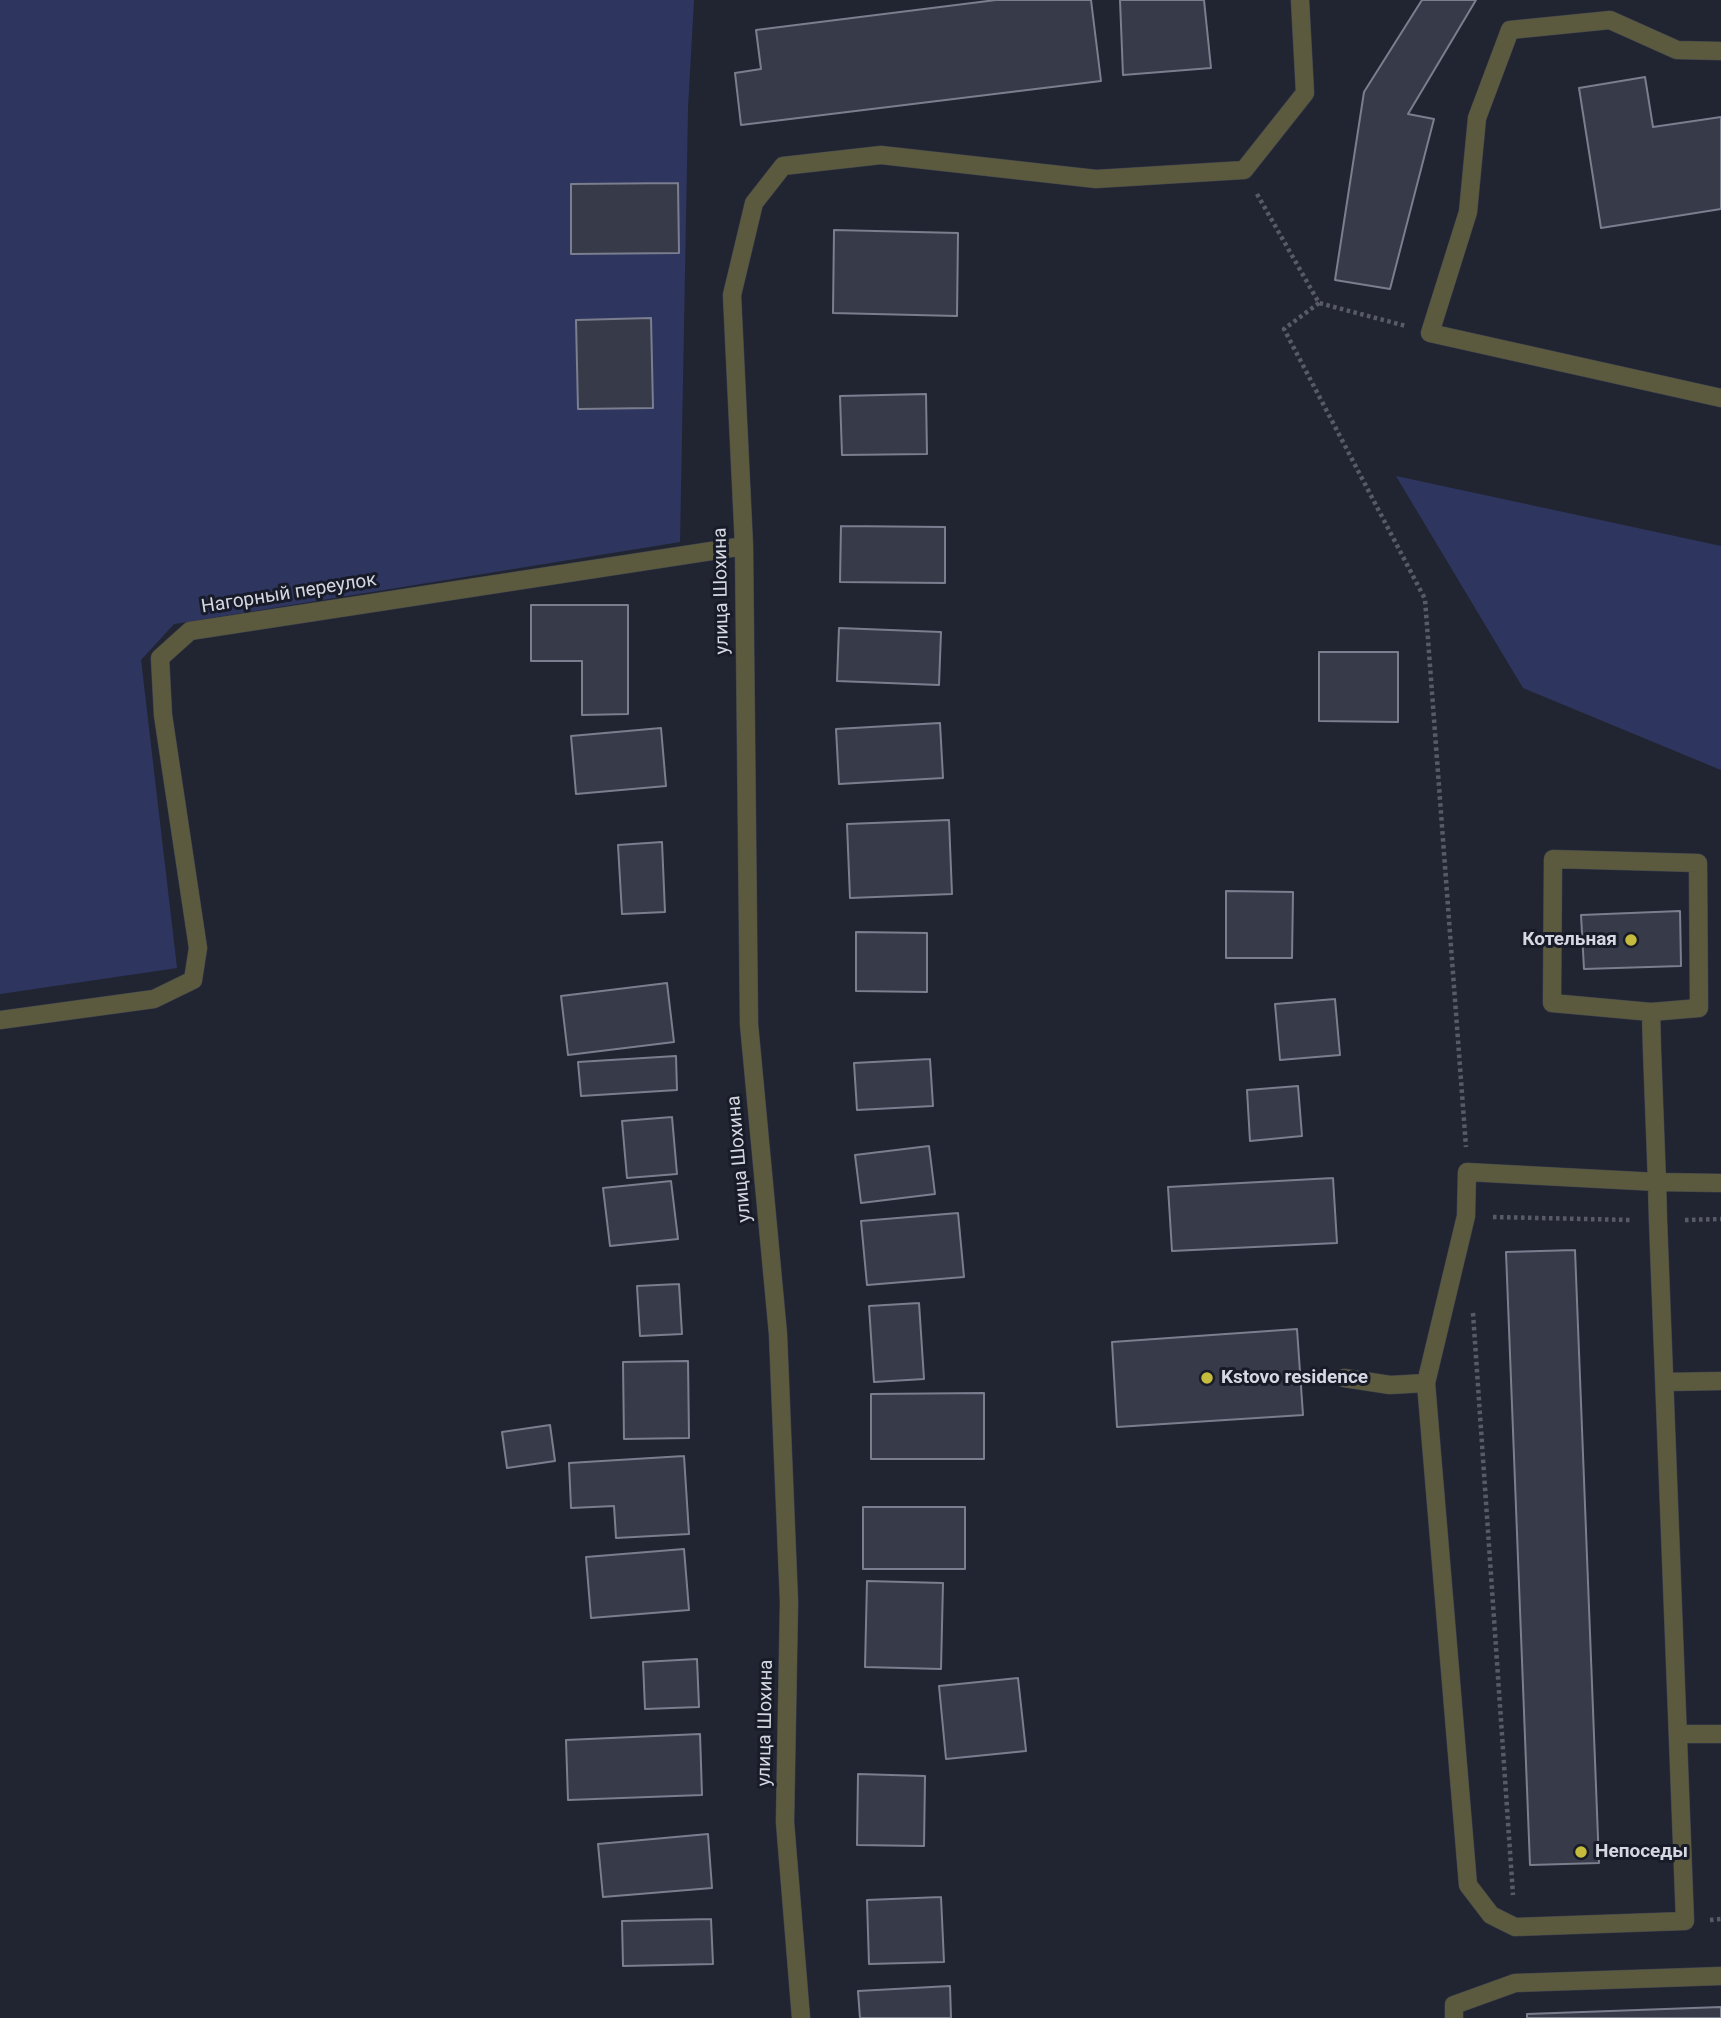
<!DOCTYPE html>
<meta charset="utf-8">
<style>
body{margin:0}
canvas{display:block;background:#212532}
</style>
<canvas width="1721" height="2018"></canvas>
<script>
const g = document.querySelector('canvas').getContext('2d');
g.lineJoin = 'round';
function paint(path, color) { g.fillStyle = color; g.fill(path, 'evenodd'); }
const poly = rows => new Path2D(rows.map(r => 'M' + r).join(''));
function stroke(path, color, width, dash) { g.strokeStyle = color; g.lineWidth = width; g.lineCap = dash ? 'butt' : 'round'; g.setLineDash(dash || []); g.stroke(path); }
function label(font, color, halo, rows, align = 'center') {
  g.font = font + ' Roboto,sans-serif'; g.lineWidth = 6; g.setLineDash([]); g.textBaseline = 'middle'; g.strokeStyle = halo; g.fillStyle = color; for (const [text, x, y, turn = 0] of rows) {
    g.save(); g.translate(x, y); g.rotate((+turn || 0) * Math.PI / 180); g.textAlign = isNaN(turn) ? turn : align; if (halo) g.strokeText(text, 0, 0); g.fillText(text, 0, 0); g.restore();
  }
}
const green = poly([
 [0,0,694,0,688,107,680,542,174,624,141,660,177,968,0,994],
 [1396,476,1721,546,1721,770,1523,688]
]);
const building = poly([
 [996,0,1091,0,1101,81,741,125,735,73,761,69,756,30,996,0],
 [1120,0,1204,0,1211,68,1123,75,1120,0],
 [1422,0,1476,0,1408,114,1434,119,1390,289,1335,280,1364,92,1422,0],
 [1645,77,1653,127,1721,117,1721,209,1601,228,1579,88,1645,77],
 [678,183,679,253,571,254,571,184,678,183],
 [834,230,958,233,957,316,833,313,834,230],
 [651,318,653,408,578,409,576,320,651,318],
 [926,394,927,454,842,455,840,396,926,394],
 [841,526,945,527,945,583,840,582,841,526],
 [531,605,628,605,628,714,582,715,582,661,531,661,531,605],
 [839,628,941,632,939,685,837,681,839,628],
 [1319,652,1398,652,1398,722,1319,721,1319,652],
 [940,723,943,778,839,784,836,729,940,723],
 [661,728,666,786,576,794,571,736,661,728],
 [949,820,952,894,850,898,847,824,949,820],
 [662,842,665,912,622,914,618,845,662,842],
 [1226,891,1293,892,1292,958,1226,958,1226,891],
 [1680,911,1681,966,1584,969,1581,915,1680,911],
 [856,932,927,933,927,992,856,991,856,932],
 [667,983,674,1042,568,1055,561,996,667,983],
 [1335,999,1340,1055,1280,1060,1275,1004,1335,999],
 [676,1056,677,1090,581,1096,578,1062,676,1056],
 [930,1059,933,1106,857,1110,854,1063,930,1059],
 [1298,1086,1302,1136,1250,1141,1247,1090,1298,1086],
 [672,1117,677,1174,627,1178,622,1121,672,1117],
 [929,1146,935,1194,861,1203,855,1155,929,1146],
 [1333,1178,1337,1243,1172,1251,1168,1187,1333,1178],
 [671,1181,678,1239,610,1246,603,1188,671,1181],
 [958,1213,964,1277,867,1285,861,1221,958,1213],
 [1575,1250,1599,1863,1530,1865,1506,1252,1575,1250],
 [679,1284,682,1334,640,1336,637,1286,679,1284],
 [919,1303,924,1379,874,1382,869,1306,919,1303],
 [1297,1329,1303,1415,1117,1427,1112,1342,1297,1329],
 [688,1361,689,1438,624,1439,623,1362,688,1361],
 [984,1393,984,1459,871,1459,871,1394,984,1393],
 [550,1425,555,1461,507,1468,502,1432,550,1425],
 [684,1456,689,1534,616,1538,614,1506,571,1508,569,1463,684,1456],
 [863,1507,965,1507,965,1569,863,1569,863,1507],
 [684,1549,689,1610,591,1618,586,1557,684,1549],
 [867,1581,943,1583,941,1669,865,1667,867,1581],
 [697,1659,699,1707,645,1709,643,1662,697,1659],
 [1018,1678,1026,1751,946,1759,939,1686,1018,1678],
 [700,1734,702,1795,568,1800,566,1740,700,1734],
 [858,1774,925,1776,924,1846,857,1845,858,1774],
 [708,1834,712,1888,603,1897,598,1844,708,1834],
 [941,1897,944,1962,869,1964,867,1900,941,1897],
 [711,1919,713,1964,623,1966,622,1921,711,1919],
 [950,1986,951,2018,860,2018,858,1991,950,1986],
 [1721,2007,1721,2018,1527,2018,1527,2014,1721,2007]
]);
const path = poly([
 [1257,194,1319,303,1406,326],
 [1319,303,1284,329,1425,599,1466,1147],
 [1493,1217,1631,1220],
 [1685,1220,1721,1219],
 [1473,1313,1513,1895],
 [1710,1920,1721,1919]
]);
const minor = poly([
 [1721,51,1677,50,1610,20,1510,30,1477,118,1468,212,1430,333,1721,398],
 [1651,1012,1552,1003,1553,859,1698,863,1699,1008,1651,1012,1652,1050,1657,1182,1658,1220,1685,1921,1515,1927,1491,1915,1468,1885,1426,1383,1466,1216,1467,1172,1657,1182,1721,1183],
 [0,1020,154,999,193,980,198,948,163,715,160,658,190,631,744,546],
 [1344,1378,1390,1385,1426,1383],
 [1665,1382,1721,1381],
 [1679,1734,1721,1734],
 [801,2018,785,1822,789,1602,778,1334,749,1024,744,546,732,295,754,203,783,166,881,155,1096,179,1244,170,1305,93,1300,0],
 [1454,2018,1454,2005,1515,1983,1721,1976]
]);
const markers = [
 [1631,940,7,"#c5bc3d"],
 [1207,1378,7,"#c5bc3d"],
 [1581,1852,7,"#c5bc3d"]
];
const streetNames = [
 ["улица Шохина",722,591,-91],
 ["Нагорный переулок",289,594,-9],
 ["улица Шохина",740,1159,-95],
 ["улица Шохина",766,1723,-89]
];
const poiNames = [
 ["Котельная",1617,940,"right"],
 ["Kstovo residence",1221,1378],
 ["Непоседы",1595,1852]
];
paint(green, '#2e3660');
paint(building, '#373a48');
stroke(building, '#7a7e8e', 2);
stroke(minor, '#3e424e', 19);
stroke(path, '#585b67', 4.5, [3.5, 3.5]);
stroke(minor, '#5c5a3e', 18);
for (const [x, y, r, color] of markers) { const dot = new Path2D(); dot.arc(x, y, r, 0, 2 * Math.PI); g.fillStyle = color; g.fill(dot); stroke(dot, '#181b28', 2.5); }
label('19px', '#d5d8e1', '#181b28', streetNames);
label('bold 19px', '#d5d8e1', '#181b28', poiNames, 'left');
</script>
